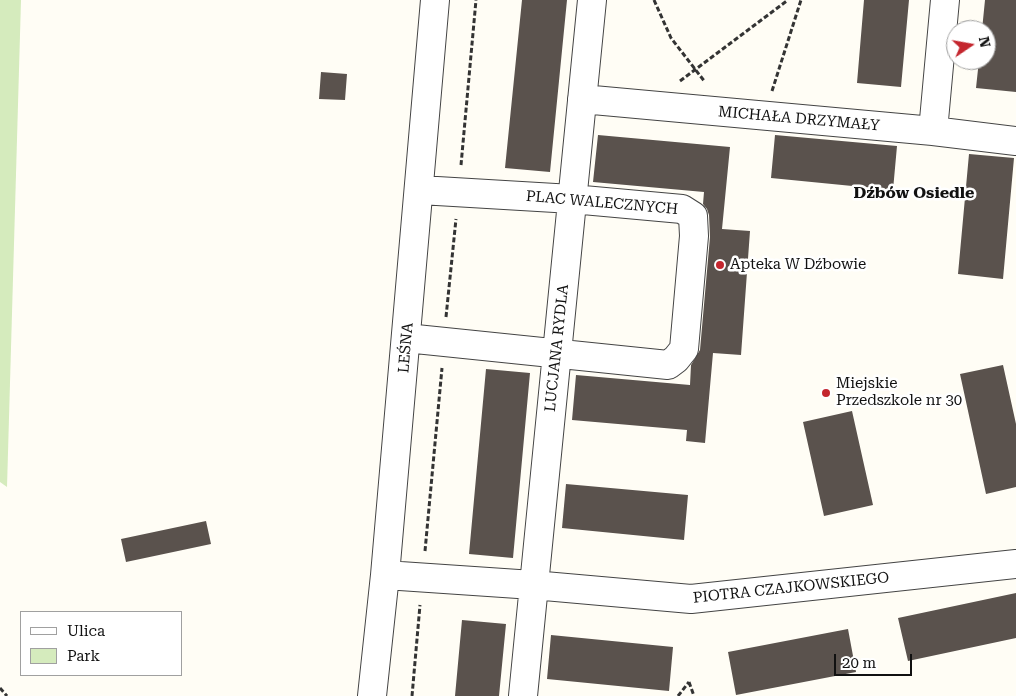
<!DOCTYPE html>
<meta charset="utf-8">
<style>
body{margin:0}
#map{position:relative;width:1016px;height:696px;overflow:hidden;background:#fffdf5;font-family:"Roboto Serif",serif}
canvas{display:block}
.legend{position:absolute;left:20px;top:611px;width:162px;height:65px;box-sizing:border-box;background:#fff;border:1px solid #a0a0a0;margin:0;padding:6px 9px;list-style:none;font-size:15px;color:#111}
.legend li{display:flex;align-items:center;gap:10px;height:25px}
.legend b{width:25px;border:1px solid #a0a0a0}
.north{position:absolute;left:946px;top:20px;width:50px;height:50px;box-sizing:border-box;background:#fff;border:1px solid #a0a0a0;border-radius:50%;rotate:78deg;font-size:14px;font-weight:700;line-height:20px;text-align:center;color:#111}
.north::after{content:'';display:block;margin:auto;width:18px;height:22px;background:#c4262e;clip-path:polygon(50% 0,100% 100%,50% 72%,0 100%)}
.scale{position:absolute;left:834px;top:654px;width:78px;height:22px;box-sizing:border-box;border:2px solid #111;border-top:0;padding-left:6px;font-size:15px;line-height:18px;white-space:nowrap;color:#111;-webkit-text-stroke:4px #fff;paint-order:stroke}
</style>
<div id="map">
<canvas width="1016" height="696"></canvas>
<ul class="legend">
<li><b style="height:6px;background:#fff"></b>Ulica</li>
<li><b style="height:14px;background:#d5ebbd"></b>Park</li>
</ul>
<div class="north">N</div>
<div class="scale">20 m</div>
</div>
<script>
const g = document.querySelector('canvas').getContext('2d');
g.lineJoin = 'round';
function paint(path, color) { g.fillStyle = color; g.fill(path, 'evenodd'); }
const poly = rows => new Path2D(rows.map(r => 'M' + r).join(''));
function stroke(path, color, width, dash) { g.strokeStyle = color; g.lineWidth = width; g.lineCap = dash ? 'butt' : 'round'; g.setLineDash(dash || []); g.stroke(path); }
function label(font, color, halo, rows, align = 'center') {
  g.font = font + ' "Roboto Serif",serif'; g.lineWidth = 5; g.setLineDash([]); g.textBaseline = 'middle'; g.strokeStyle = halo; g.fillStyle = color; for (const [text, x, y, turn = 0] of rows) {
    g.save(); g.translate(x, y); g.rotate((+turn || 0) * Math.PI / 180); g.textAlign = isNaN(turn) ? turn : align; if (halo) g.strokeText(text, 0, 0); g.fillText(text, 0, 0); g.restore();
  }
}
const green = poly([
 [0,0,21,0,7,487,0,482]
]);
const building = poly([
 [522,0,567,0,550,172,505,168],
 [864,0,909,0,901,87,857,83],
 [985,0,1016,0,1016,92,976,88,979,60,986,60,986,30,982,30],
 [321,72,347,74,345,100,319,99],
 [598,135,730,147,722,229,750,231,741,355,713,353,705,443,686,441,687,430,572,420,576,375,690,385,691,365,700,350,710,237,709,215,707,209,703,204,704,192,593,182],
 [775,135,897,146,893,190,771,178],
 [969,154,1014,158,1003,279,958,274],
 [1003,365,1016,424,1016,487,986,494,960,374],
 [486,369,530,373,513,558,469,554],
 [852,411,873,505,824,516,803,422],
 [566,484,688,495,684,540,562,528],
 [206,521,211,544,126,562,121,539],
 [1016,593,1016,638,908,661,898,618],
 [462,620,506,624,499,696,455,696],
 [848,629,856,672,736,695,728,652],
 [551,635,673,647,669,691,547,679]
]);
const path = poly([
 [654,0,671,38,705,82],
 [680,81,788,0],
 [772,91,801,0],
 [461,165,476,0],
 [446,317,456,219],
 [425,551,442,368],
 [689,682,694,696],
 [0,688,7,696],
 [412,696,420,605],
 [678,696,689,682]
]);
const minor = poly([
 [582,99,933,131,1016,141],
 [933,131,945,0],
 [406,338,668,365,676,359,684,349,694,236,693,216,682,209,572,199,420,190],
 [385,575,533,585,691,599,1016,564],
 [372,696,385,575,435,0],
 [523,696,592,0]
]);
const markers = [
 [720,265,5,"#c4262e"],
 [826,393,5,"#c4262e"]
];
const streetNames = [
 ["MICHAŁA DRZYMAŁY",799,119,5],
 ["PLAC WALECZNYCH",602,203,5],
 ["LEŚNA",406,348,-85],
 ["LUCJANA RYDLA",557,348,-84],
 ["PIOTRA CZAJKOWSKIEGO",791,588,-6]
];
const poiNames = [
 ["Apteka W Dźbowie",730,265],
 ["Miejskie",836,384],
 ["Przedszkole nr 30",836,401]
];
const neighbourhoodNames = [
 ["Dźbów Osiedle",914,193]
];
paint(green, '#d5ebbd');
paint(building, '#5a524d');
stroke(minor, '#444', 30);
stroke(path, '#333', 3, [5, 2.5]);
stroke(minor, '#fff', 28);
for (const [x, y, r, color] of markers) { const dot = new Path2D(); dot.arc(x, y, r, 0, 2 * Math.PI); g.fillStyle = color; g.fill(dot); stroke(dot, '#fff', 2); }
label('15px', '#111', '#fff', streetNames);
label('15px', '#111', '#fff', poiNames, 'left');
label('bold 16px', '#111', '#fff', neighbourhoodNames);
</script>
